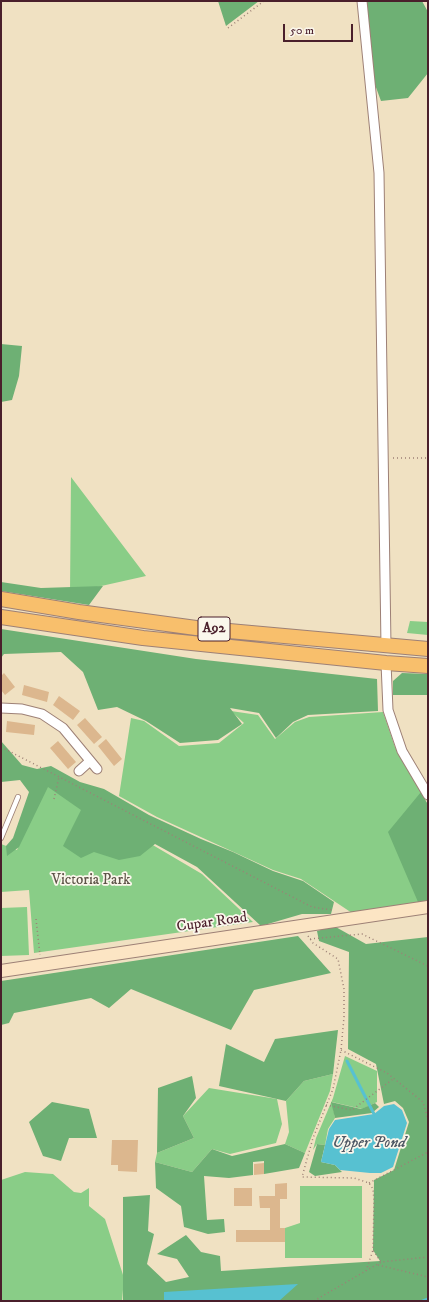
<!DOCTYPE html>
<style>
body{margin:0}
#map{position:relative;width:429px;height:1302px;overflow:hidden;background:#f0e1c2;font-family:"IM FELL DW Pica",serif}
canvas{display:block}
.frame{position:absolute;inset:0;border:2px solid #4a1f2b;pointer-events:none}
.scale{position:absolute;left:283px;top:24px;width:70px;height:18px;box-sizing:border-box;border:2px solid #4a1f2b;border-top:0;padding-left:5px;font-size:12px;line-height:14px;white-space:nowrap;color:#4a1f2b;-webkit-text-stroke:3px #fbf7ec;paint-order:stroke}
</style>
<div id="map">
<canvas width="429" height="1302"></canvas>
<div class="frame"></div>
<div class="scale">50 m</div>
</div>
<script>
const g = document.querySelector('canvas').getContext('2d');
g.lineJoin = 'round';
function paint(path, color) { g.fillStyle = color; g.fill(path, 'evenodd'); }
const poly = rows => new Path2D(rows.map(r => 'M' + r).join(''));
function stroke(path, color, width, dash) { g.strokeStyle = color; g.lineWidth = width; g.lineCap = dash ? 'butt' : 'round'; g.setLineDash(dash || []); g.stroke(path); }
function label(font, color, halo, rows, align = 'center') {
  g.font = font + ' "IM FELL DW Pica",serif'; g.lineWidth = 3.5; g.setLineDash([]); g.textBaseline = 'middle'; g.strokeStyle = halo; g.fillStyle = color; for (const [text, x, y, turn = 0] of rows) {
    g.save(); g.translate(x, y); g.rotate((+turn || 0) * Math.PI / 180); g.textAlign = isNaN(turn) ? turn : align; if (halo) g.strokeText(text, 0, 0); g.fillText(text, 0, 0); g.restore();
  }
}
const green = poly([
 [71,477,146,576,70,593],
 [410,621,428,622,428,635,407,633],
 [231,711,258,715,275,739,295,722,309,717,383,712,395,747,428,805,428,901,352,913,301,879,273,870,157,817,119,796,131,718,144,721,179,746,219,743,244,723],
 [44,781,202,874,253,922,34,953,29,890,1,892,1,844,17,850],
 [27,907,29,955,1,956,1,908],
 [345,1056,377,1071,377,1102,362,1109,332,1102,335,1118,328,1129,325,1145,317,1144,313,1150,316,1138,333,1098],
 [333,1074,330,1091,305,1153,285,1144,289,1132,286,1101,304,1081],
 [209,1088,277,1099,282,1124,276,1143,230,1154,212,1149,192,1172,155,1162,157,1153,194,1138,183,1116],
 [25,1172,53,1174,74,1192,81,1193,89,1188,89,1206,105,1219,124,1278,122,1301,1,1301,1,1180],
 [300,1186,362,1186,362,1258,285,1258,285,1228,300,1223]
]);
const forest = poly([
 [218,1,259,1,226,26],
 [366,1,422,1,428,12,428,73,408,98,381,101,374,82],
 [1,344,22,346,19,376,12,400,1,402],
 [1,582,41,588,103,586,89,605,1,591],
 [1,629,196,659,377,679,378,711,308,715,293,722,276,738,259,713,230,708,242,724,218,740,180,743,146,721,117,707,98,710,83,672,61,652,4,654,1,658],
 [402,673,428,674,428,695,393,695,393,681],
 [1,741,22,765,37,769,51,766,80,782,104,789,149,815,201,839,233,852,273,871,303,881,334,902,331,914,302,914,261,926,197,867,155,844,140,856,119,860,94,852,81,858,63,846,81,810,48,787,19,847,7,856,6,846,13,838,29,792,20,780,1,782],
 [421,792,428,805,428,901,418,902,388,832],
 [334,926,366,944,428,937,428,1301,123,1301,123,1197,150,1195,148,1231,154,1234,147,1264,166,1282,189,1277,177,1259,157,1254,186,1235,201,1252,220,1256,221,1271,380,1261,373,1250,374,1180,394,1170,409,1122,403,1108,395,1101,384,1104,376,1064,348,1049,349,952,319,941,317,931],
 [298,936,331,973,254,990,231,1030,131,989,109,1008,91,998,14,1013,9,1023,1,1025,1,981],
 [338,1030,333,1074,304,1081,286,1101,219,1086,226,1044,264,1062,275,1039],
 [192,1076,196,1098,183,1116,194,1138,157,1153,158,1088],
 [52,1102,89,1109,97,1138,69,1138,61,1161,43,1156,29,1122],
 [331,1102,361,1109,375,1103,379,1107,372,1113,335,1118],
 [285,1144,305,1153,299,1168,264,1174,264,1161,253,1162,253,1175,229,1178,204,1176,207,1220,224,1219,225,1232,208,1234,184,1227,181,1206,156,1188,155,1162,192,1172,212,1149,232,1156],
 [317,1144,325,1145,321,1162,335,1165,342,1172,315,1176,309,1172]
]);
const water = poly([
 [394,1104,402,1110,407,1123,393,1167,381,1173,370,1173,340,1170,335,1165,321,1162,329,1129,335,1120,374,1114,384,1106],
 [298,1284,279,1301,164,1301,164,1292]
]);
const stream = poly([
 [347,1061,374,1114],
 [423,1301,428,1299]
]);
const building = poly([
 [4,673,15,687,5,695,1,690,1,676],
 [24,685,49,692,47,702,22,695],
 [59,696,80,711,73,720,53,705],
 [85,718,102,737,94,744,77,725],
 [7,721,35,725,34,735,6,732],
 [106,739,122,759,114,766,98,746],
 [58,741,76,762,68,769,50,748],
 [112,1140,138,1140,137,1172,118,1171,118,1165,111,1165],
 [264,1163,264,1174,254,1175,254,1164],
 [287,1183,287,1199,280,1199,280,1228,285,1228,285,1242,236,1242,236,1230,270,1230,270,1208,260,1208,259,1196,275,1196,275,1184],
 [234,1188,252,1188,252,1206,234,1206]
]);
const path = poly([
 [228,28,264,1],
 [393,458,428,458],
 [1,747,312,907,332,910],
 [54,799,59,777],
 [36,919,40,955],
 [226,921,228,927],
 [308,936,313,943,338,959,344,989,344,1017,341,1050,333,1089,313,1138,302,1177,354,1178,369,1183,373,1189,374,1200,373,1250,381,1262],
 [310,939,362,934,428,966],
 [341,1050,387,1073,423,1102,428,1120],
 [326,1105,352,1110,393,1079],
 [369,1183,428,1152],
 [378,1265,428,1277],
 [366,1271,373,1250],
 [314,1301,381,1262,428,1257]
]);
const service = poly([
 [1,838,18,797]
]);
const minor = poly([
 [362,1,379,173,386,646],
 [386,663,388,710,402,751,428,795],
 [1,708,22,709,42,714,63,728,97,769],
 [79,771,90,761]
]);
const secondary = poly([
 [1,971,428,907]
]);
const trunk = poly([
 [1,599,79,612,196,628,428,649],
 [1,617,143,638,386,663,428,666]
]);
const shields = [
 [214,629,32]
];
const shieldNames = [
 ["A92",214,629]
];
const parkNames = [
 ["Victoria Park",91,881]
];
const streetNames = [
 ["Cupar Road",212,923,-8]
];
const waterNames = [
 ["Upper Pond",369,1144]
];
paint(green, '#89cd87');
paint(forest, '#6eb074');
paint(water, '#57c1d1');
stroke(stream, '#57c1d1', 3);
paint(building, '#dcb78e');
stroke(service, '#9d8076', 6);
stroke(minor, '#9d8076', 11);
stroke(secondary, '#9d8076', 14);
stroke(trunk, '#9d8076', 16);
stroke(path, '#9d8076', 1.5, [1, 3]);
stroke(service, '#fff', 4.5);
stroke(minor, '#fff', 9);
stroke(secondary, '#fce5c4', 12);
stroke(trunk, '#f8bf6c', 14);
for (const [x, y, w] of shields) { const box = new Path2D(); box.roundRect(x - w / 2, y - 12, w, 24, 3); g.fillStyle = '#fbf7ec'; g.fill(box); stroke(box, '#4a1f2b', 1); }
label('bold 14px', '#4a1f2b', null, shieldNames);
label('15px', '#5d5347', '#fbf7ec', parkNames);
label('15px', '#4a1f2b', '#fbf7ec', streetNames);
label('italic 16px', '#4f5865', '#fbf7ec', waterNames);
</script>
